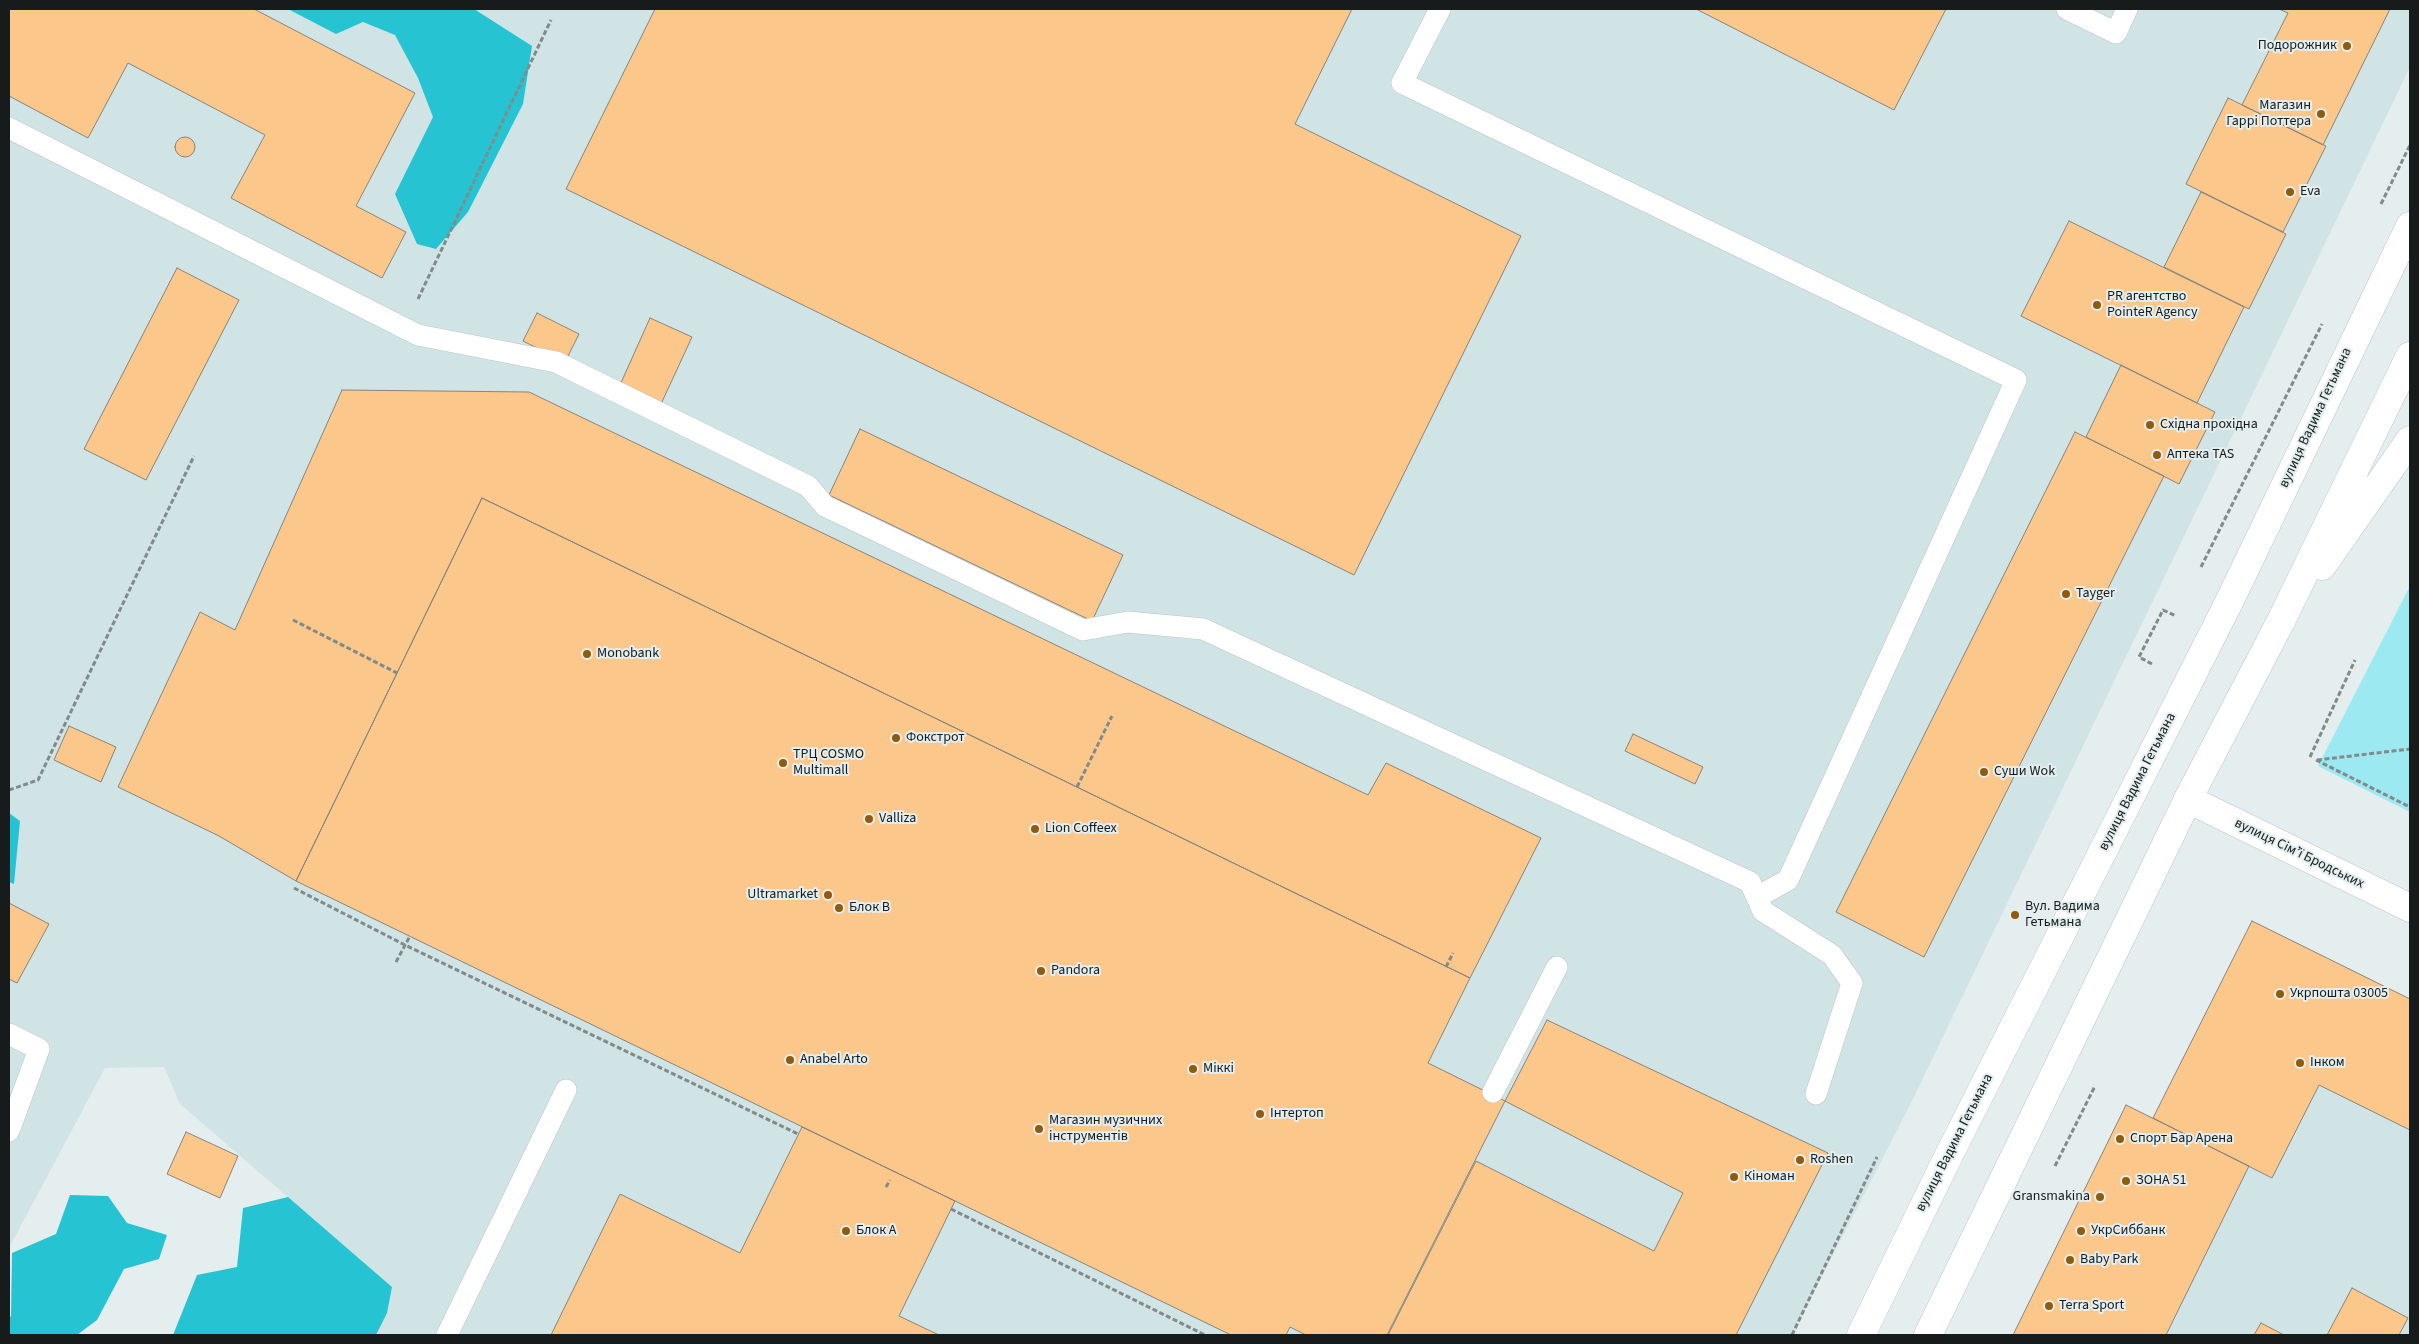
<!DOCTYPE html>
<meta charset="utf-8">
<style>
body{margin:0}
#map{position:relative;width:2419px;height:1344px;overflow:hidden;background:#e4eeef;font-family:"Source Sans 3",sans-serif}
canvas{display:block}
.frame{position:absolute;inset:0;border:10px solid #171b1b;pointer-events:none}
</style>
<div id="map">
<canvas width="2419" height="1344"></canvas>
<div class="frame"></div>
</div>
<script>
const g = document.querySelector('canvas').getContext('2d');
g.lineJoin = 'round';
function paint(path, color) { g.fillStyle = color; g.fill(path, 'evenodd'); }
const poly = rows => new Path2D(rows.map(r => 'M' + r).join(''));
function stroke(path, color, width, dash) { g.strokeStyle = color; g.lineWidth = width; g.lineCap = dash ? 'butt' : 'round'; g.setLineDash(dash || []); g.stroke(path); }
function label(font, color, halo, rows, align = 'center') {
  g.font = font + ' "Source Sans 3",sans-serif'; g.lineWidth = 4; g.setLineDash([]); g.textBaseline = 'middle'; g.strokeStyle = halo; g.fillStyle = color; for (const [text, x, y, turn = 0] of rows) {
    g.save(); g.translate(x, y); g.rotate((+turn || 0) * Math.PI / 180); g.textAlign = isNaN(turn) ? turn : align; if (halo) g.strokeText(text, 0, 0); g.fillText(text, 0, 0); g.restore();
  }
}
const built = poly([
 [9,9,2410,9,2410,67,1912,1101,1792,1335,376,1335,392,1287,180,1104,164,1067,105,1068,9,1248],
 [2252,921,2410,999,2410,1335,2013,1335,2126,1105,2154,1118]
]);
const green = poly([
 [2410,586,2410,812,2318,766]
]);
const forest = poly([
 [288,9,474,9,532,46,523,104,468,212,436,249,417,244,395,194,433,117,418,78,395,35,363,22,336,34],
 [9,813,20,821,14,884,9,882],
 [70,1195,108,1196,127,1223,167,1235,159,1259,124,1269,97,1320,77,1335,9,1335,9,1318,11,1316,12,1253,56,1234],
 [288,1197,392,1287,387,1313,376,1335,173,1335,197,1275,237,1267,243,1208]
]);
const building = poly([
 [9,9,254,9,415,93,356,206,406,232,382,278,231,198,265,135,128,63,88,138,9,96,9,9],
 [655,9,1352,9,1295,124,1521,236,1354,575,566,189,655,9],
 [1696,9,1946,9,1894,110,1696,9],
 [2279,9,2390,9,2323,145,2242,105,2288,13,2279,9],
 [2228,98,2326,146,2283,232,2186,184,2228,98],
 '175 147a10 10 0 1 1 20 0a10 10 0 1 1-20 0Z',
 [2201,192,2286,234,2249,309,2164,267,2201,192],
 [2069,221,2244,307,2197,403,2021,316,2069,221],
 [177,268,239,300,146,480,84,449,177,268],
 [537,313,579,334,565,362,523,341,537,313],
 [650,318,692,337,661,404,620,385,650,318],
 [2121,365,2215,412,2179,484,2086,437,2121,365],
 [342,390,529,392,1368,795,1386,763,1541,838,1470,978,482,498,296,881,219,836,118,787,200,612,235,630,342,390],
 [860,429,1123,555,1092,621,829,495,860,429],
 [2075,432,2164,476,1924,957,1836,912,2075,432],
 [482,498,1470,978,1428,1063,1505,1101,1387,1335,1306,1335,1290,1327,1286,1335,1231,1335,296,881,482,498],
 [69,726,116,747,101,782,54,760,69,726],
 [1633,734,1703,767,1695,784,1625,751,1633,734],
 [9,903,49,924,17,983,9,979,9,903],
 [2252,921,2410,999,2410,1130,2319,1085,2272,1178,2153,1118,2252,921],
 [1547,1020,1828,1153,1736,1335,1388,1335,1476,1161,1654,1251,1683,1193,1505,1101,1547,1020],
 [2126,1105,2249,1166,2166,1335,2013,1335,2126,1105],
 [802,1127,955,1201,899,1316,939,1335,551,1335,620,1194,740,1253,802,1127],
 [186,1132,238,1156,220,1198,167,1174,186,1132],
 [2352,1288,2408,1318,2399,1335,2327,1335,2352,1288],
 [2261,1323,2284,1335,2254,1335,2261,1323]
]);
const path = poly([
 [2381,204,2410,145],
 [418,299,551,20],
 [2201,567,2322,324],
 [293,620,397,673],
 [2152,664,2139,657,2163,610,2176,616],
 [2310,757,2355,660],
 [2316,760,2410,807],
 [2317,760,2410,749],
 [1077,787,1112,716],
 [9,790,38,780,194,456],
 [294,888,405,945,798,1134],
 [396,962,410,936],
 [1446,967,1453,953],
 [2055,1166,2095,1086],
 [886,1187,890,1180],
 [951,1209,1205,1335],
 [1792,1335,1877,1157]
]);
const lane = poly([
 [1440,9,1402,83,2016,380,1788,880,1757,897],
 [2067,9,2116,33,2127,9],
 [9,128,418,335,556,362,808,486,825,506,1083,630,1128,622,1203,629,1750,882,1763,911,1832,955,1852,983,1816,1094],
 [9,1034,39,1049,9,1131],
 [1493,1092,1557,967],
 [447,1335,566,1090]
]);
const street = poly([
 [2188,799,2410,908]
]);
const primary = poly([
 [2322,566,2410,440],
 [1861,1335,1948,1157,2229,602,2410,226],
 [1928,1335,2188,799,2281,621,2410,356]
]);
const markers = [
 [2347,46,5,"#8f5b0c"],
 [2321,114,5,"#8f5b0c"],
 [2290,192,5,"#8f5b0c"],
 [2097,305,5,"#8f5b0c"],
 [2150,425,5,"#8f5b0c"],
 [2157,455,5,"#8f5b0c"],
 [2066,594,5,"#8f5b0c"],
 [587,654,5,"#8f5b0c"],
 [896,738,5,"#8f5b0c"],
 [783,763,5,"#8f5b0c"],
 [1984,772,5,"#8f5b0c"],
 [869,819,5,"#8f5b0c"],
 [1035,829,5,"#8f5b0c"],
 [828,895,5,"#8f5b0c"],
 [839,908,5,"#8f5b0c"],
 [2015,915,5,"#8f5b0c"],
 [1041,971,5,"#8f5b0c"],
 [2280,994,5,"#8f5b0c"],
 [790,1060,5,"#8f5b0c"],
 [2300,1063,5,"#8f5b0c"],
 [1193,1069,5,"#8f5b0c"],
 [1260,1114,5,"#8f5b0c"],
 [1039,1129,5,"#8f5b0c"],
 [2120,1139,5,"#8f5b0c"],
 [1800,1160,5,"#8f5b0c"],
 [1734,1177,5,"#8f5b0c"],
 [2126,1181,5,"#8f5b0c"],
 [2100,1197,5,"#8f5b0c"],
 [846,1231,5,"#8f5b0c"],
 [2081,1231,5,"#8f5b0c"],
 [2070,1260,5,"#8f5b0c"],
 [2049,1306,5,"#8f5b0c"]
];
const poiNames = [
 ["Подорожник",2337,46,"right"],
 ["Магазин",2311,106,"right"],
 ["Гаррі Поттера",2311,122,"right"],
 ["Eva",2300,192],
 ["PR агентство",2107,297],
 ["PointeR Agency",2107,313],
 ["Східна прохідна",2160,425],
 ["Аптека TAS",2167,455],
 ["Tayger",2076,594],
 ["Monobank",597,654],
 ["Фокстрот",906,738],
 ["ТРЦ COSMO",793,755],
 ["Multimall",793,771],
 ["Суши Wok",1994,772],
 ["Valliza",879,819],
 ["Lion Coffeex",1045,829],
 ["Ultramarket",818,895,"right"],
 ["Вул. Вадима",2025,907],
 ["Гетьмана",2025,923],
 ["Блок B",849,908],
 ["Pandora",1051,971],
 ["Укрпошта 03005",2290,994],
 ["Anabel Arto",800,1060],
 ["Інком",2310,1063],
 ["Міккі",1203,1069],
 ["Інтертоп",1270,1114],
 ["Магазин музичних",1049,1121],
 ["інструментів",1049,1137],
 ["Спорт Бар Арена",2130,1139],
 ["Roshen",1810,1160],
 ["Кіноман",1744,1177],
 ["ЗОНА 51",2136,1181],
 ["Gransmakina",2090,1197,"right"],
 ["Блок A",856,1231],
 ["УкрСиббанк",2091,1231],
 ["Baby Park",2080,1260],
 ["Terra Sport",2059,1306]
];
const streetNames = [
 ["вулиця Вадима Гетьмана",2316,418,-65],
 ["вулиця Вадима Гетьмана",2138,782,-63],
 ["вулиця Сімʼї Бродських",2299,854,26],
 ["вулиця Вадима Гетьмана",1955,1143,-63]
];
paint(built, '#d0e3e5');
paint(green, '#9ce9f2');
paint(forest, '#26c3d2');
paint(building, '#fcc78b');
stroke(building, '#89847e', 1);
stroke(lane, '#bcc6c7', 22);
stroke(street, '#bcc6c7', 29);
stroke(primary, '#bcc6c7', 29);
stroke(path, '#828a8a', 3, [5, 2.5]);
stroke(lane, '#fff', 21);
stroke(street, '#fff', 28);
stroke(primary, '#fff', 28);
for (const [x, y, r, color] of markers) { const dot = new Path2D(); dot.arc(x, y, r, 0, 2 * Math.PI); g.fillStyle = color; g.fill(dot); stroke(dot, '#e4eeef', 2); }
label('14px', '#171b1b', '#e4eeef', poiNames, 'left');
label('14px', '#171b1b', '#e4eeef', streetNames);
</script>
